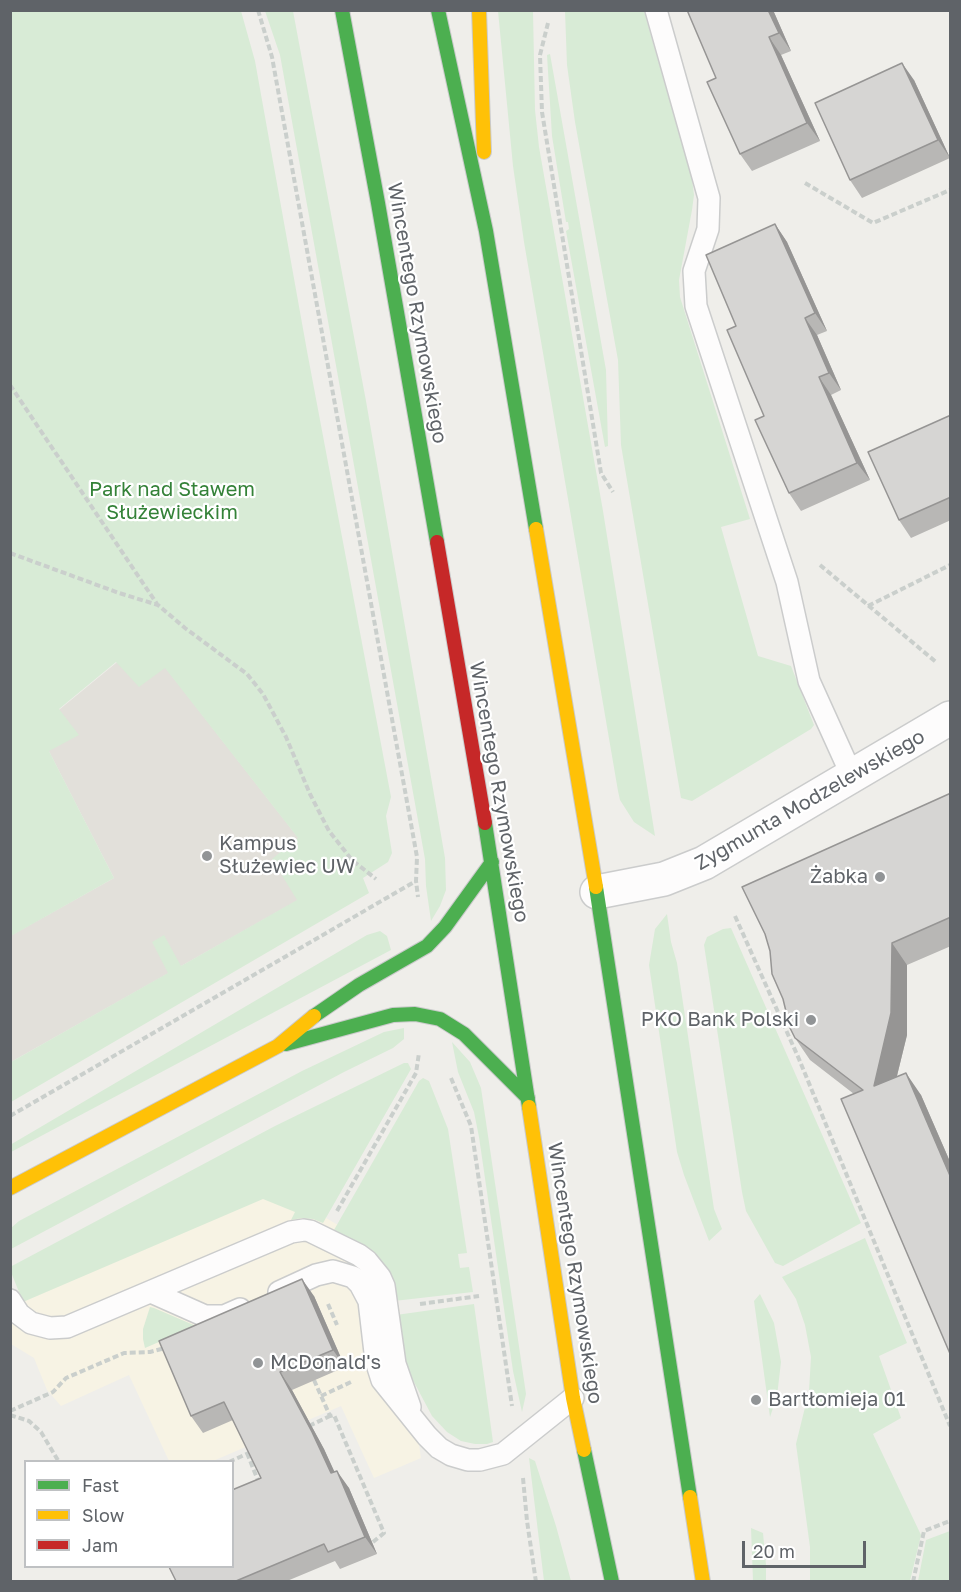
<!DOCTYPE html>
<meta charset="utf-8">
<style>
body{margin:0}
#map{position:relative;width:961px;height:1592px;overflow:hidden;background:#efeeea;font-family:"Golos Text",sans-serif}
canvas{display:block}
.frame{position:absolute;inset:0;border:12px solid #5f6368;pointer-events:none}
.legend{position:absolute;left:24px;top:1460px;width:210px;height:108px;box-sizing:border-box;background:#fff;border:2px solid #bfc1c3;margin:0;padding:8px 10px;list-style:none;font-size:18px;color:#5f6368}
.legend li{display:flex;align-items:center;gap:12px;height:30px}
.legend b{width:30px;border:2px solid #bfc1c3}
.scale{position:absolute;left:742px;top:1541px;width:124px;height:27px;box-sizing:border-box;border:3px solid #5f6368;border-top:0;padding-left:8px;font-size:18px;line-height:21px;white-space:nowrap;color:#5f6368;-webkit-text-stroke:4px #fff;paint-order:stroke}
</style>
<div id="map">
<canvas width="961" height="1592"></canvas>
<div class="frame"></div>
<ul class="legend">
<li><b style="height:8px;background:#4caf50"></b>Fast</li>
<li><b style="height:8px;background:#ffc107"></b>Slow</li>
<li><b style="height:8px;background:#c62828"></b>Jam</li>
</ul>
<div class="scale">20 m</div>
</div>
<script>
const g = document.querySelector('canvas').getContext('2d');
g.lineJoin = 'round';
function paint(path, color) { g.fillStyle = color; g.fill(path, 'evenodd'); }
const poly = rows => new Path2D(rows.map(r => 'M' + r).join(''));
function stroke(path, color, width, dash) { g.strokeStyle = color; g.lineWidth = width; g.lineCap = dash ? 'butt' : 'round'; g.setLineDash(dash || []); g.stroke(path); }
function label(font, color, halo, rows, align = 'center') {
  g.font = font + ' "Golos Text",sans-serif'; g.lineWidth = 4.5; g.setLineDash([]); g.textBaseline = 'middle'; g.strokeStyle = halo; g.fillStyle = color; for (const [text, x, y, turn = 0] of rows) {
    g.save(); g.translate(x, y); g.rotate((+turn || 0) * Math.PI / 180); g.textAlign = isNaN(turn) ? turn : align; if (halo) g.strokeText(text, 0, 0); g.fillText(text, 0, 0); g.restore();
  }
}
const commercial = poly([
 [277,1189,392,1257,421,1458,374,1478,341,1406,213,1461,169,1461,129,1375,61,1406,47,1390,34,1358,11,1344,11,1304]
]);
const education = poly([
 [144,640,332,881,11,1062,10,936,114,878,37,728]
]);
const green = poly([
 [10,11,241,11,255,61,307,351,391,797,386,816,392,853,388,862,363,878,369,893,11,1102,11,1062,168,973,152,942,164,935,181,966,297,900,272,859,298,838,165,668,139,687,116,662,59,709,79,735,49,751,114,878,11,936],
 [265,11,293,11,366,401,445,858,446,890,440,906,431,921,426,886,425,859,280,55],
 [498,11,533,11,535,110,539,147,603,511,655,836,634,822,620,800,618,791,524,242,513,166],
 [565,11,644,11,692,179,694,195,692,210,679,280,680,297,750,519,721,527,758,656,791,666,814,725,811,729,692,801,681,798,621,445,618,360,575,122,567,65],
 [550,54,606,370,608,446,605,447,566,231,569,229,568,222,566,222,552,136,547,55],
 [667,914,671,942,677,963,714,1209,722,1229,709,1241,684,1175,677,1152,649,965,655,929],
 [731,928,861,1223,783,1266,775,1263,746,1211,742,1192,704,945,707,937,723,929],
 [380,931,387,936,391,950,11,1152,10,1145,367,935],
 [404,1028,404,1039,393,1048,344,1072,11,1249,11,1228,19,1221,302,1071,384,1032],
 [452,1042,470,1062,481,1088,526,1394,522,1412,513,1371,479,1137,474,1112,458,1072],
 [404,1063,408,1063,411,1069,323,1223,313,1219,302,1218,291,1220,295,1212,263,1199,23,1302,11,1272,10,1267,275,1126],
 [423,1078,429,1081,448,1129,467,1253,458,1254,460,1268,469,1267,473,1292,394,1301,367,1249,334,1230,419,1081],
 [865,1238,907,1343,879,1356,901,1418,873,1434,921,1535,910,1581,810,1581,810,1547,796,1444,809,1391,811,1357,805,1325,796,1299,782,1277],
 [760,1294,774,1323,781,1362,777,1396,770,1417,754,1301],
 [474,1304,493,1442,487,1444,475,1444,461,1441,447,1432,432,1416,406,1367,396,1315],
 [150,1307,154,1308,196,1326,145,1348,143,1339,143,1329],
 [529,1458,535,1461,556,1526,571,1581,544,1581],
 [751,1528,763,1533,766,1565,766,1581,753,1581],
 [950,1531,950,1581,918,1581,926,1540]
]);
const path = poly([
 [258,10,272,57,417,857,416,881,418,897],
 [548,23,540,55,542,112,601,473,613,492],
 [805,183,873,223,950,190],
 [10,385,157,604],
 [10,553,119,593,158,605,185,628,247,674,263,694,286,737,310,794,329,831,352,860,376,879],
 [820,565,936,662],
 [868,606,950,565],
 [735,916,799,1059,950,1426],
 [451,1078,471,1126,512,1406],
 [10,1116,416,881],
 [337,1211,416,1073,419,1053],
 [328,1304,337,1325],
 [420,1304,479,1296],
 [314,1380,330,1416,334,1415,384,1533,373,1542],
 [321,1396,351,1382],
 [10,1411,53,1392,66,1378,124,1353,150,1352,165,1348],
 [10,1415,29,1421,41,1432,59,1462],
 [309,1426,330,1416],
 [247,1453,259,1483],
 [229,1462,253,1451],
 [523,1478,527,1521,536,1582],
 [913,1582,924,1531,950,1521]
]);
const lane = poly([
 [656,10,709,198,708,229,694,271,696,306,787,582,809,681,852,776],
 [151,1292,205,1316,224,1316,240,1309],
 [279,1292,316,1275,333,1271,353,1277,360,1284,369,1301,376,1361,382,1380,427,1436,439,1448,451,1455,468,1460,480,1460,503,1454,573,1398],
 [10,1300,19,1314,31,1323,50,1328,67,1327,291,1232,304,1230,310,1231,359,1255,367,1261,380,1277,384,1286,395,1364,410,1407]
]);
const street = poly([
 [597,892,664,879,704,863,950,718]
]);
const fast = poly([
 [342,10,378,203,437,542],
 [438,10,486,231,536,529],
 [485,823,529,1107],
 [596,887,690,1497],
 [314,1016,359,985,427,946,445,927,492,862],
 [286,1044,393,1015,415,1014,440,1019,464,1034,528,1098],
 [584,1450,612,1582]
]);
const slow = poly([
 [479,10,484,152],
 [536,529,596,887],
 [529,1107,573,1398,584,1450],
 [10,1188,278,1046,314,1016],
 [690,1497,703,1582]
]);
const jam = poly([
 [437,542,485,823]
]);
const wall = poly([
 [687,10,773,10,791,51,781,55,820,141,752,171,740,154,716,78],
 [914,80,950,158,862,198,850,180],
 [775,224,787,242,827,331,817,335,841,390,831,395,870,480,801,511,789,493,764,416],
 [951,415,951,520,911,538,899,520],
 [951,793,951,946,907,965,907,1035,897,1076,921,1095,951,1164,951,1356,854,1094,810,1060,795,1038,770,951],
 [314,1296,345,1367,292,1390,324,1449,334,1472,349,1488,377,1554,340,1569,335,1561,287,1581,176,1581,232,1566,261,1478,233,1420,203,1433,191,1416]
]);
const shadedWall = poly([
 [768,10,773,10,791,51,779,33],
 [769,37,781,55,820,141,807,123],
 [902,63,914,80,950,158,938,140],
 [775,224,787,242,827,331,815,313],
 [805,318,817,335,841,390,829,373],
 [819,377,831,395,870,480,857,463],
 [892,943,907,965,907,1035,889,1108,874,1086],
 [906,1073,921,1095,951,1164,951,1178],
 [302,1279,314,1296,345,1367,333,1350],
 [280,1372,292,1390,324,1449,343,1490,331,1473],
 [337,1471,349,1488,377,1554,365,1537]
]);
const building = poly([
 [687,10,768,10,779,33,769,37,807,123,740,154,707,82,716,78,687,10],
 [902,63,938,140,850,180,815,103,902,63],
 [775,224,815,313,805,318,829,373,819,377,857,463,789,493,755,420,764,416,727,330,736,326,706,255,775,224],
 [951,415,951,497,899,520,868,452,951,415],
 [951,793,951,917,892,943,891,1013,874,1086,906,1073,951,1178,951,1356,841,1099,863,1090,795,1038,790,1028,783,999,772,974,770,951,765,934,742,887,951,793],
 [302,1279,333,1350,280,1372,312,1432,331,1473,337,1471,365,1537,328,1552,324,1544,236,1581,176,1581,169,1567,171,1566,232,1566,232,1490,261,1478,224,1402,191,1416,159,1341,302,1279]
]);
const markers = [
 [207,856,6,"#919496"],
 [880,877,6,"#919496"],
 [811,1020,6,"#919496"],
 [258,1363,6,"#919496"],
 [756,1400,6,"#919496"]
];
const streetNames = [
 ["Wincentego Rzymowskiego",417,313,80],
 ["Wincentego Rzymowskiego",499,792,80],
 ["Zygmunta Modzelewskiego",810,800,-30],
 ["Wincentego Rzymowskiego",575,1273,81]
];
const parkNames = [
 ["Park nad Stawem",172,490],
 ["Służewieckim",172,513]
];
const poiNames = [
 ["Kampus",219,844],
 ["Służewiec UW",219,867],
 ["Żabka",868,877,"right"],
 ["PKO Bank Polski",799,1020,"right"],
 ["McDonald's",270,1363],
 ["Bartłomieja 01",768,1400]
];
paint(commercial, '#f7f3e4');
paint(education, '#e2e0da');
paint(green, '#d8ebd6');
stroke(lane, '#cbcccc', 24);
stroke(street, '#cbcccc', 36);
stroke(fast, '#cacacb', 16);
stroke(slow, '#cacacb', 16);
stroke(jam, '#cacacb', 16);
stroke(path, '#cacfcc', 4, [6, 3]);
stroke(lane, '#fdfcfc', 21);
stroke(street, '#fdfcfc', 33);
stroke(fast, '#4caf50', 14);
stroke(slow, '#ffc107', 14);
stroke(jam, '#c62828', 14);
paint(wall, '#b8b7b5');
paint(shadedWall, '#969594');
paint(building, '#d6d5d3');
stroke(building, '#969594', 1.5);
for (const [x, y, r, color] of markers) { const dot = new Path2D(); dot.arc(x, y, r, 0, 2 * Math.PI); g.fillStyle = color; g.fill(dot); stroke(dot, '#fff', 2); }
label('20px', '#5f6368', '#fff', streetNames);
label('20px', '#348238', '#fff', parkNames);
label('20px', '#5f6368', '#fff', poiNames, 'left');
</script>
